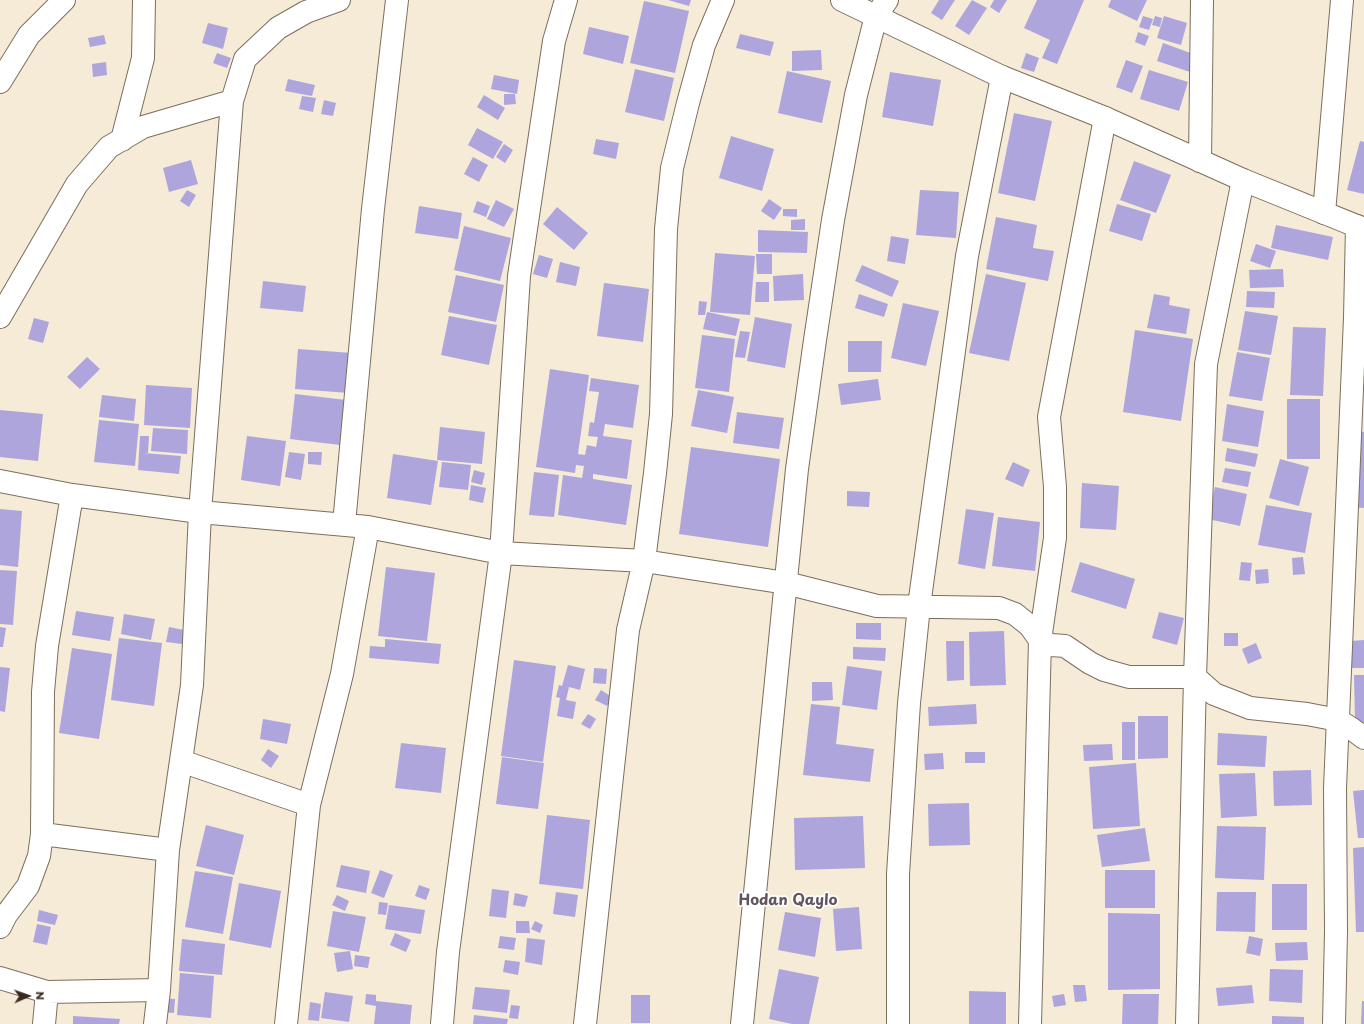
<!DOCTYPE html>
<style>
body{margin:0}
#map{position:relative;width:1364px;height:1024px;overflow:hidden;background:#f5ebd6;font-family:"Playpen Sans",sans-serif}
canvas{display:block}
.north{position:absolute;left:8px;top:976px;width:40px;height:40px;-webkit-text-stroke:3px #fff;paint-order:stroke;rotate:88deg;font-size:11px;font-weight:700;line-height:16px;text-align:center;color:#3b2a1e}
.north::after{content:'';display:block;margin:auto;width:14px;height:18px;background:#3b2a1e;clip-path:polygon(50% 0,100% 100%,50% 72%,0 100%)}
</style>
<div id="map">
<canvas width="1364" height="1024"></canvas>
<div class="north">N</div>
</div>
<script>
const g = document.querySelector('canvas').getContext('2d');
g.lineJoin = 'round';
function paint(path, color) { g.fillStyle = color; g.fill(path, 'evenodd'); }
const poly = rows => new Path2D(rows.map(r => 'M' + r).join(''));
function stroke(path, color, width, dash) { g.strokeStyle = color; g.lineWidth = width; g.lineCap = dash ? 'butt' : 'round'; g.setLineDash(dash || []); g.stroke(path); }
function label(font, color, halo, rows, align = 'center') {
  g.font = font + ' "Playpen Sans",sans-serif'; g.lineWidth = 3.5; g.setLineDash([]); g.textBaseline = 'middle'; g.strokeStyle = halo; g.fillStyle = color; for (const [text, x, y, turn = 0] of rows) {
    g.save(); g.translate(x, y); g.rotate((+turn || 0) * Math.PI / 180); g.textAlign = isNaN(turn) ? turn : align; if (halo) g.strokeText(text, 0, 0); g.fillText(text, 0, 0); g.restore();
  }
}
const building = poly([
 [668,0,691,0,689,6],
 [939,0,955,0,942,20,931,13],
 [972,0,987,8,969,35,955,26],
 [994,0,1007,0,999,13,990,7],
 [1037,0,1084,0,1057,64,1042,58,1050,40,1024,28],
 [1111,0,1147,0,1137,21,1108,7],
 [644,1,689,11,675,73,630,63],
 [1143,16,1153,19,1149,30,1139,27],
 [1155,16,1162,18,1160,27,1152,25],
 [1164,16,1187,23,1181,45,1157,38],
 [208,23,228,28,223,49,202,43],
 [589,27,629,36,623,64,583,54],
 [1138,32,1149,36,1145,46,1135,42],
 [740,34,774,42,770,56,736,48],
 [104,35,106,44,90,47,88,38],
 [1163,43,1196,55,1190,72,1157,61],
 [821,50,822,70,792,71,792,51],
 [217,53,231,58,227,68,213,63],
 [1026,53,1039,58,1034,72,1021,68],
 [1126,60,1143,66,1132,93,1116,87],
 [106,62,107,75,93,77,92,64],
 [635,69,674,78,664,121,625,112],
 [1149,70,1188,82,1179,111,1140,99],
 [787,71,831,81,822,123,778,113],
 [890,72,941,80,933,126,882,117],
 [494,75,519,80,517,94,491,89],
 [288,79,315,85,312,96,285,91],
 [504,94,515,94,516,104,504,105],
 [484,95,505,108,498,120,477,107],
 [302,96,316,98,313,112,299,109],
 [324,100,336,103,333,116,321,114],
 [1014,113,1052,121,1035,201,998,193],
 [477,128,503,142,493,159,468,145],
 [731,136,774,149,762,191,719,178],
 [596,139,619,143,616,159,593,154],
 [1360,141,1364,142,1364,194,1347,190],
 [504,144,513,150,505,163,496,157],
 [473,157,488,165,479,182,464,174],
 [191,160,198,184,169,192,163,168],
 [1134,161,1171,175,1156,213,1120,200],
 [187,190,196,195,189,207,180,201],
 [920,190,959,192,956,238,916,235],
 [769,199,782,208,774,220,761,211],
 [496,200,514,209,504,227,487,219],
 [477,201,490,206,486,217,473,212],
 [1117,204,1151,214,1142,241,1109,231],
 [419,206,462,213,458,239,415,233],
 [557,207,588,233,574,250,543,224],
 [783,209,797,209,797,217,783,216],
 [996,217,1037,225,1033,248,1054,251,1048,281,986,269],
 [805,219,805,230,791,230,791,220],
 [1276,225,1333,237,1328,260,1271,248],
 [464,226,511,238,500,281,454,270],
 [758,230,808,232,807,253,758,252],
 [891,236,909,239,905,264,887,261],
 [1256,244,1276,251,1270,268,1250,261],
 [715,253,755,256,750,315,710,312],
 [756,254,772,254,772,274,757,274],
 [539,255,553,259,547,278,533,274],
 [560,262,580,267,576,286,556,282],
 [862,265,899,281,892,297,855,281],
 [1283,269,1284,287,1250,288,1249,270],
 [803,274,804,300,774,301,773,276],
 [986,274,1026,283,1009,361,969,353],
 [456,275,504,285,496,322,448,312],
 [263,281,306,286,303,312,260,308],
 [756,282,769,282,769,302,755,302],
 [604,283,649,289,643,342,597,336],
 [1247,291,1275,292,1274,308,1246,307],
 [859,294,888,304,884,317,855,308],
 [1154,294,1170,297,1169,305,1190,309,1186,334,1147,328],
 [699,301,707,302,705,315,698,315],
 [903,303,939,311,926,366,891,358],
 [1245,311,1278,316,1271,355,1238,350],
 [707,312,740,319,736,336,703,329],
 [449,316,497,325,489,365,441,355],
 [755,317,792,324,785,368,747,361],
 [34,318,49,322,43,343,28,339],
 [1293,327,1326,328,1323,396,1290,395],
 [1135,330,1193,339,1181,421,1123,412],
 [740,331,750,332,745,358,735,357],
 [702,335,735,339,729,392,695,388],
 [848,341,882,341,881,372,848,372],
 [298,349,352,353,349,393,295,389],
 [1237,352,1270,358,1262,401,1229,396],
 [87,357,100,369,80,389,67,377],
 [550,369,589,375,578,454,585,455,587,445,596,447,598,437,588,436,590,422,594,423,599,392,589,391,591,378,639,385,633,428,605,424,603,436,632,440,627,479,593,474,593,479,632,485,626,525,558,515,563,475,582,478,584,466,576,465,575,473,536,467],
 [878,379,881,400,841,405,838,384],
 [146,385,192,388,190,428,144,425],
 [698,390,734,397,727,433,691,426],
 [295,394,346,400,340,445,290,439],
 [102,395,136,399,134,421,99,417],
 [1287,399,1320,399,1320,459,1287,459],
 [1227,404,1264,411,1258,447,1222,441],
 [0,410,43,414,38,461,0,457],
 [737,412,784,418,779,449,733,443],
 [99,420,139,424,135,466,94,462],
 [440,427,485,432,482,464,437,460],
 [153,428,188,430,187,454,151,451],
 [1358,431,1364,432,1364,508,1350,507],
 [140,436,149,436,148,453,143,453,181,456,179,474,138,470],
 [247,436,286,441,280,486,241,480],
 [691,447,780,459,768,547,679,534],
 [1227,448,1258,454,1255,467,1225,461],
 [289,452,305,454,301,480,285,477],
 [308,452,322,452,321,465,308,464],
 [393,454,438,461,431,505,387,498],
 [1280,459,1309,467,1299,506,1269,498],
 [442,462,471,465,468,490,439,487],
 [1013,462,1030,470,1023,487,1005,479],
 [1225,468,1251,472,1248,487,1222,482],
 [474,470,485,473,482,485,471,482],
 [534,472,559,475,554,517,529,515],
 [1082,483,1119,486,1116,530,1080,528],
 [471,485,486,488,483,503,469,500],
 [1215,487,1247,494,1240,526,1208,519],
 [847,491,870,492,869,507,847,506],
 [1266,505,1312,513,1305,553,1258,545],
 [0,509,22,511,18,567,0,565],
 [966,509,994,513,985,569,958,564],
 [998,517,1040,522,1035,571,992,566],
 [1303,557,1305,574,1293,575,1292,558],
 [1080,562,1135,579,1126,609,1071,592],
 [1241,562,1252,563,1250,581,1239,580],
 [386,567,435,573,427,641,378,636],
 [1268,569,1269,583,1256,584,1255,570],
 [0,570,17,571,13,625,0,624],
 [76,611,114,617,110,641,72,635],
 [1159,612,1184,618,1177,645,1152,638],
 [124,614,155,619,151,640,121,634],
 [856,623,881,623,881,640,856,639],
 [0,627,6,628,3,647,0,647],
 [169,627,184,630,182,644,166,642],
 [1004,631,1006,685,970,686,969,632],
 [1224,633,1238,633,1238,646,1224,646],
 [119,638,162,643,154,706,111,700],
 [385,639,441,644,439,664,369,658,370,646,385,647],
 [1364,640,1364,668,1352,668,1351,641],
 [946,641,964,641,964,680,947,681],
 [1256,643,1262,658,1248,664,1242,649],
 [853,647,886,648,885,661,853,659],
 [72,648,112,654,99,739,59,733],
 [514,660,556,666,543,762,501,756],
 [568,665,585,669,580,690,569,687,566,700,576,702,573,719,557,716,560,698,556,697,559,685,562,686],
 [847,666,882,671,877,710,842,705],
 [0,667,10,668,5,712,0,711],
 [594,668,607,669,606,684,593,683],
 [1354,675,1364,675,1364,722,1355,722],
 [812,682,832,682,833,700,812,701],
 [601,690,612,697,607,706,595,700],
 [811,704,840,707,836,744,874,749,870,782,803,775],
 [976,704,977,724,929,726,928,707],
 [588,714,596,719,590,729,581,724],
 [1138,716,1168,716,1168,758,1138,759],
 [263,719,291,724,287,744,260,739],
 [1122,722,1135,722,1135,760,1122,760],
 [1218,733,1267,736,1265,767,1217,765],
 [401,743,446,748,441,793,395,788],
 [1112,744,1113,760,1084,761,1083,745],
 [268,749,279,756,271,768,261,760],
 [965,752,985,752,985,763,965,763],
 [943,753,944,769,925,770,924,754],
 [502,757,544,763,538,809,496,804],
 [1136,763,1140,826,1093,829,1089,767],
 [1311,770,1312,805,1274,806,1273,771],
 [1255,773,1257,816,1221,818,1219,774],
 [1364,790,1364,838,1358,838,1353,791],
 [969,803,970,845,929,846,928,804],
 [547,815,590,820,583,889,539,884],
 [863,816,865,868,795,870,794,818],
 [206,825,244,835,234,875,196,866],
 [1217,826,1266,827,1264,880,1215,878],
 [1145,828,1150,861,1102,867,1097,835],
 [1364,847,1364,932,1356,932,1353,848],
 [341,865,370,871,366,893,336,887],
 [380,870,393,875,384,898,371,893],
 [1105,870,1155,870,1155,908,1105,908],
 [195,871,233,877,223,934,185,927],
 [239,883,281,891,271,948,229,940],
 [1272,884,1307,884,1307,930,1272,930],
 [419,885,430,889,426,900,415,896],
 [492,889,509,891,506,918,489,916],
 [556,892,578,895,575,917,553,914],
 [1217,892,1256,892,1255,932,1216,931],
 [515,893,528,896,525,907,513,905],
 [337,895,349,901,345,911,332,905],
 [379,902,388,903,386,915,378,914],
 [389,905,425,910,421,934,385,929],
 [859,907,862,949,836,951,833,909],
 [39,910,58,915,55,925,37,921],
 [333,911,366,917,359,952,327,946],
 [785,912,821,918,815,957,778,950],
 [1108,913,1160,914,1160,989,1108,990],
 [516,921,529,921,530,933,516,933],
 [535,921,543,925,540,933,531,929],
 [37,924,51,927,47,945,33,942],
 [395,933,411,940,406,952,390,945],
 [500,936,516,938,514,950,498,948],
 [1249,936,1263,939,1260,956,1246,953],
 [527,938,545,940,542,965,525,962],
 [182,939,225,944,222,975,179,971],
 [1307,942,1308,960,1276,961,1275,943],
 [350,951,353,969,337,972,334,953],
 [355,955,370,957,368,968,354,966],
 [505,960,520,962,518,975,503,972],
 [779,969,819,977,809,1024,792,1024,769,1019],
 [1270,969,1303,970,1302,1003,1269,1001],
 [180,973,214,976,211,1018,177,1015],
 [1073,985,1085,985,1087,1001,1075,1002],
 [1252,985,1254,1003,1218,1006,1216,988],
 [475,987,510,990,507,1013,472,1009],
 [969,991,1006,992,1006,1024,969,1024],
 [325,992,353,996,349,1022,321,1018],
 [366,994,376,995,376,1001,412,1005,410,1024,374,1024,376,1006,365,1004],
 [1064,994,1066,1005,1054,1007,1052,996],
 [1123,994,1159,994,1158,1024,1122,1024],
 [631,995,650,995,650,1023,631,1023],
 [161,998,175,999,174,1013,161,1012],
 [1362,1001,1364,1001,1364,1024,1361,1024],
 [310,1002,321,1004,319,1021,308,1020],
 [511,1005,520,1006,518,1019,509,1018],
 [474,1015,508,1019,507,1024,473,1024],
 [73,1016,120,1019,119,1024,73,1024],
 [1272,1016,1304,1017,1304,1024,1272,1024]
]);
const minor = poly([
 [0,82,29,35,64,0],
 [122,140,143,58,144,0],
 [1200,161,1202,0],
 [1324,213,1342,0],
 [0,317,77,184,109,147,143,127,232,101],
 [0,481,72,495,200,512,368,527,501,553,644,561,786,583,877,606,999,608,1015,614,1030,626,1040,640,1051,645,1065,646,1090,663,1104,670,1129,677,1195,677,1214,694,1250,708,1307,714,1338,720,1352,729,1364,738],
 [344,524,373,209,397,0],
 [181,761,309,805],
 [42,834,168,850],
 [0,927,6,915,28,886,39,856,42,834,43,692,47,646,72,495],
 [0,978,47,992,159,990],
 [44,1024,47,992],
 [155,1024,159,990,168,850,192,685,200,512,232,101,245,59,278,28,306,12,339,0],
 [286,1024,309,805,342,674,368,527],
 [442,1024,448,952,501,553,519,276,554,41,566,0],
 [585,1024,628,630,644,561,655,473,661,414,666,229,672,168,688,103,704,45,723,0],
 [742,1024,797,469,815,340,833,220,856,95,876,16,887,0],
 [898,1024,898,874,909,703,919,606,967,256,1002,77],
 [1030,1024,1040,640,1055,538,1055,487,1049,417,1105,118],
 [1187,1024,1195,677,1206,364,1243,180],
 [1334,1024,1336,931,1335,788,1355,318,1357,226]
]);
const tertiary = poly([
 [842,0,1002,77,1105,118,1243,180,1364,229]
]);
const districtNames = [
 ["Hodan Qaylo",788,901]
];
paint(building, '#aea5dc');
stroke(minor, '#7c6e5e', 24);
stroke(tertiary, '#7c6e5e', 24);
stroke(minor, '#fff', 22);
stroke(tertiary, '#fff', 22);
label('bold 15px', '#635560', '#fff', districtNames);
</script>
